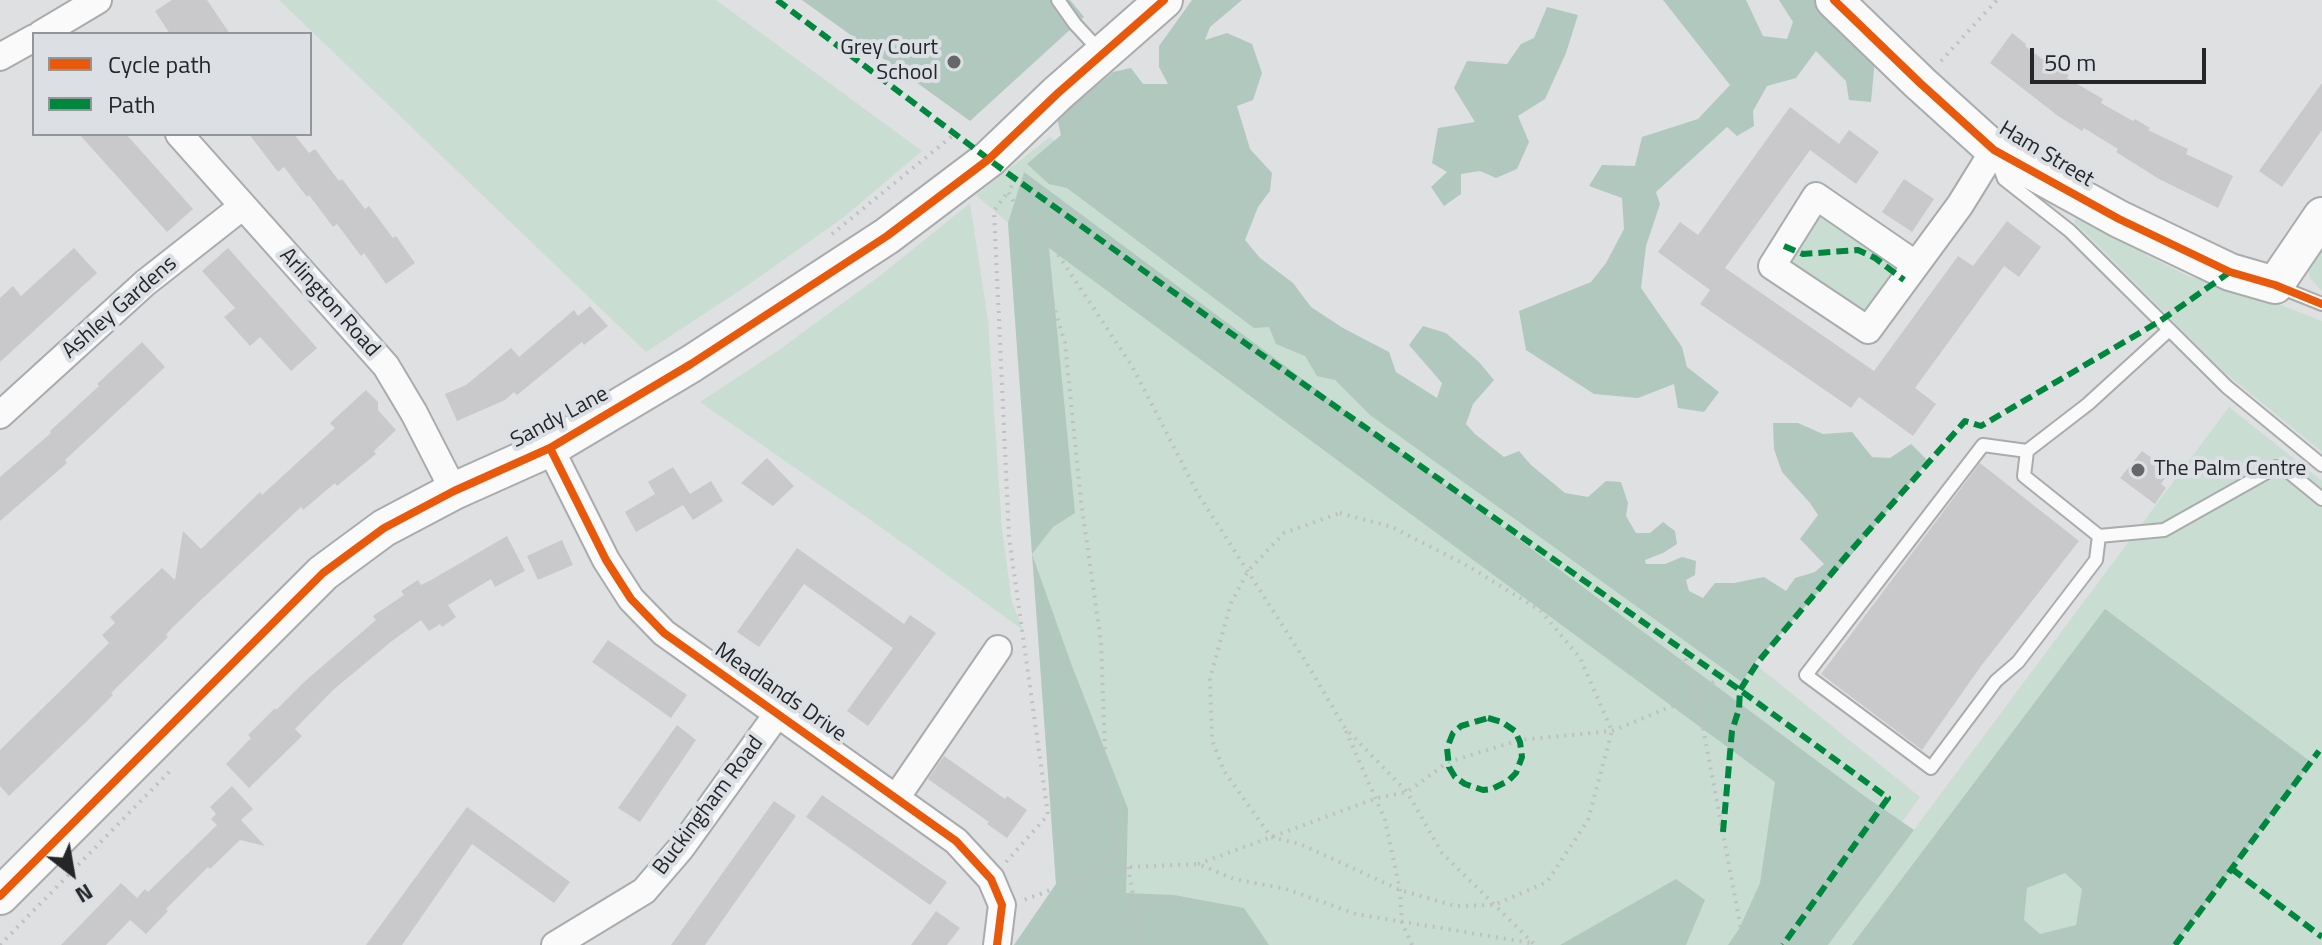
<!DOCTYPE html>
<style>
body{margin:0}
#map{position:relative;width:2322px;height:945px;overflow:hidden;background:#dee0e2;font-family:"Titillium Web",sans-serif}
canvas{display:block}
.legend{position:absolute;left:32px;top:32px;width:280px;height:104px;box-sizing:border-box;background:#dce0e4;border:2px solid #929699;margin:0;padding:10px 14px;list-style:none;font-size:24px;color:#242628}
.legend li{display:flex;align-items:center;gap:16px;height:40px}
.legend b{width:40px;border:2px solid #929699}
.north{position:absolute;left:32px;top:833px;width:80px;height:80px;-webkit-text-stroke:6px #dce0e4;paint-order:stroke;rotate:149deg;font-size:22px;font-weight:700;line-height:32px;text-align:center;color:#242628}
.north::after{content:'';display:block;margin:auto;width:28px;height:36px;background:#242628;clip-path:polygon(50% 0,100% 100%,50% 72%,0 100%)}
.scale{position:absolute;left:2030px;top:48px;width:176px;height:36px;box-sizing:border-box;border:4px solid #242628;border-top:0;padding-left:10px;font-size:24px;line-height:28px;white-space:nowrap;color:#242628;-webkit-text-stroke:6px #dce0e4;paint-order:stroke}
</style>
<div id="map">
<canvas width="2322" height="945"></canvas>
<ul class="legend">
<li><b style="height:10px;background:#e8590c"></b>Cycle path</li>
<li><b style="height:10px;background:#00873e"></b>Path</li>
</ul>
<div class="north">N</div>
<div class="scale">50 m</div>
</div>
<script>
const g = document.querySelector('canvas').getContext('2d');
g.lineJoin = 'round';
function paint(path, color) { g.fillStyle = color; g.fill(path, 'evenodd'); }
const poly = rows => new Path2D(rows.map(r => 'M' + r).join(''));
function stroke(path, color, width, dash) { g.strokeStyle = color; g.lineWidth = width; g.lineCap = dash ? 'butt' : 'round'; g.setLineDash(dash || []); g.stroke(path); }
function label(font, color, halo, rows, align = 'center') {
  g.font = font + ' "Titillium Web",sans-serif'; g.lineWidth = 8; g.setLineDash([]); g.textBaseline = 'middle'; g.strokeStyle = halo; g.fillStyle = color; for (const [text, x, y, turn = 0] of rows) {
    g.save(); g.translate(x, y); g.rotate((+turn || 0) * Math.PI / 180); g.textAlign = isNaN(turn) ? turn : align; if (halo) g.strokeText(text, 0, 0); g.fillText(text, 0, 0); g.restore();
  }
}
const green = poly([
 [279,0,716,0,922,151,844,217,748,285,646,352],
 [1050,137,1290,319,1750,660,1920,797,1814,945,1014,945,1056,884,1008,223,976,195],
 [970,203,988,320,1002,530,1012,602,1023,630,882,528,700,402,779,350,881,275],
 [2081,210,2148,256,2188,276,2245,291,2322,321,2322,452,2224,372,2074,222],
 [1825,215,1893,261,1899,269,1871,314,1859,312,1792,266,1789,253,1816,216],
 [2322,232,2322,291,2310,278,2307,263],
 [2229,407,2322,481,2322,945,1828,945]
]);
const forest = poly([
 [802,0,1070,0,1084,17,970,121],
 [1192,0,1242,0,1210,27,1205,40,1227,33,1252,44,1262,73,1253,100,1237,106,1250,149,1272,173,1270,191,1258,207,1245,240,1260,258,1293,283,1311,307,1343,328,1389,352,1396,372,1437,398,1442,383,1409,345,1423,326,1446,333,1479,362,1494,380,1473,404,1466,424,1475,434,1504,457,1519,451,1531,465,1565,493,1588,497,1606,481,1621,482,1628,503,1626,516,1636,533,1650,533,1663,522,1675,531,1677,544,1663,553,1645,560,1646,564,1665,564,1682,557,1696,561,1695,575,1686,580,1689,591,1703,598,1715,583,1734,583,1764,577,1786,591,1795,578,1815,572,1824,564,1800,539,1818,515,1810,503,1782,472,1774,449,1773,423,1798,423,1823,434,1852,432,1872,457,1890,458,1911,444,1928,461,1848,559,1757,660,1742,682,1370,415,1335,380,1317,376,1305,356,1276,344,1269,327,1254,328,1067,188,1049,184,1027,164,1061,135,1057,118,1113,72,1131,68,1143,84,1168,84,1159,67,1159,46],
 [1663,0,1746,0,1763,36,1787,39,1793,22,1779,0,1815,0,1846,27,1875,58,1871,102,1849,100,1846,81,1816,51,1796,78,1767,86,1753,111,1754,126,1737,136,1727,127,1656,192,1660,204,1646,246,1641,288,1682,347,1687,367,1719,392,1704,412,1678,408,1674,384,1638,398,1594,394,1526,350,1519,311,1591,282,1606,263,1624,229,1622,198,1589,186,1602,165,1635,166,1642,137,1698,119,1730,85],
 [1547,7,1578,15,1566,53,1545,99,1518,116,1529,142,1517,169,1496,178,1480,171,1461,174,1461,194,1444,206,1431,187,1447,172,1432,163,1438,128,1475,122,1454,88,1467,61,1507,64,1521,44,1534,38],
 [1024,172,1863,795,1914,830,1828,945,1728,945,1739,929,1760,883,1775,782,1049,248,1075,513,1053,527,1032,554,1072,666,1128,809,1126,893,1174,895,1244,908,1269,945,1014,945,1056,884,1008,223],
 [2105,609,2311,762,2175,945,1852,945],
 [2065,873,2082,889,2076,925,2040,934,2024,920,2027,888],
 [1676,879,1705,900,1686,945,1560,945]
]);
const building = poly([
 [172,0,207,0,230,34,170,34,155,11],
 [2012,33,2026,44,2025,46,2053,67,2055,65,2069,75,2067,78,2103,99,2101,103,2133,121,2135,119,2150,128,2148,130,2188,149,2186,154,2233,176,2218,208,2159,179,2116,152,2118,149,2084,128,2082,131,2058,116,1990,63],
 [2322,83,2322,130,2282,187,2259,171],
 [1790,107,1839,144,1849,130,1879,152,1856,184,1810,150,1725,268,1874,371,1958,256,1973,266,2007,221,2041,247,2019,277,2004,266,1915,388,1936,404,1913,436,1859,397,1851,408,1700,304,1710,290,1658,252,1680,222,1698,235],
 [79,134,126,134,193,209,167,232],
 [249,134,294,134,309,153,315,149,339,181,342,179,365,209,369,206,393,238,396,236,415,263,386,284,364,253,361,256,337,224,333,227,309,195,307,197,284,167,278,172],
 [1904,179,1934,199,1912,232,1882,212],
 [74,248,97,273,0,362,0,298,13,286,21,296],
 [228,248,317,348,291,371,260,337,250,346,224,317,235,308,202,271],
 [590,306,608,326,584,345,582,342,517,395,514,392,505,400,457,421,445,394,466,385,511,348,519,357,574,310,578,316],
 [142,342,165,367,65,460,67,463,0,521,0,477,51,433,50,431,99,386,97,384],
 [366,390,378,402,378,410,396,430,374,451,376,454,337,486,335,483,303,510,301,507,203,598,170,630,166,635,168,637,111,693,113,695,85,723,9,796,0,786,0,750,109,643,102,635,115,623,110,617,162,568,175,580,183,531,201,549,260,492,262,495,335,428,330,423],
 [2142,451,2166,468,2164,470,2168,474,2161,484,2166,488,2155,504,2120,478],
 [767,458,794,486,773,506,741,483],
 [1980,463,2079,541,1981,666,1922,750,1821,674],
 [673,467,690,494,711,481,723,501,693,520,683,505,636,532,625,512,655,494,648,482],
 [507,536,525,571,495,587,491,579,448,605,456,617,442,627,440,624,429,631,421,620,392,641,333,690,295,729,302,736,249,788,226,764,251,738,248,735,275,708,276,710,304,682,376,620,373,616,404,595,401,591,418,580,421,585,431,580],
 [562,540,573,565,538,580,527,556],
 [797,548,904,624,910,615,936,633,868,726,847,711,893,648,828,601,804,584,759,647,737,632],
 [608,640,687,695,671,718,592,662],
 [677,725,696,740,640,822,618,808],
 [944,756,1005,799,1007,796,1027,810,1007,838,987,824,989,822,928,779],
 [232,786,253,809,241,820,265,846,240,840,210,869,208,867,166,909,168,911,146,934,130,920,106,945,61,945,121,883,137,898,145,889,148,892,217,825,211,819,216,814,210,807],
 [822,795,947,882,930,905,806,817],
 [774,801,796,816,705,945,671,945],
 [467,807,570,882,554,903,472,844,402,945,366,945],
 [936,911,960,928,947,945,911,945]
]);
const path = poly([
 [1941,61,1997,0],
 [1016,179,1008,192,1018,209,1047,238,1132,366,1198,494,1306,662,1345,728,1407,792,1442,853,1535,945],
 [1020,213,1049,291,1065,343,1081,501,1101,642,1106,778,1116,852,1090,875,1024,900],
 [832,234,956,133],
 [1340,513,1392,527,1468,566,1541,611,1580,658,1612,731,1588,820,1547,882,1494,905,1455,906,1400,890,1300,844,1271,837,1224,771,1212,740,1210,678,1231,603,1248,571,1284,533,1340,513],
 [1683,651,1697,696,1744,945],
 [1346,731,1385,820,1400,890,1402,923,1412,945],
 [1006,862,1048,815,1009,537,994,211,1008,192],
 [1198,864,1377,798,1407,792,1448,762,1520,740,1612,731,1697,696,1719,677],
 [1128,867,1142,945],
 [1091,875,1128,867,1198,864,1234,879,1286,889,1356,914,1531,943],
 [0,945,172,769]
]);
const lane = poly([
 [1058,0,1075,24,1101,52],
 [1997,160,2004,179,2070,231,2227,387,2322,465],
 [2277,286,2322,304],
 [2027,451,1983,445,1806,675,1931,768,1996,681,2018,662,2096,560,2099,536,2024,476,2027,451,2088,404,2169,330],
 [2099,536,2164,530,2276,467,2289,472,2322,499]
]);
const street = poly([
 [41,34,98,0],
 [0,57,34,38],
 [179,134,386,366,414,413,454,491],
 [1915,264,1816,196,1772,266,1868,330,1960,205,1994,150],
 [0,415,145,283,243,206],
 [550,448,606,560,631,599,664,633,956,841,991,879,1002,905,997,945],
 [896,798,998,649],
 [555,945,644,891,681,848,778,713]
]);
const secondary = poly([
 [1834,0,1920,83,1994,150,2119,219,2230,272,2275,285,2322,216],
 [0,896,323,573,384,528,454,491,550,448,691,364,887,236,989,159,1058,93,1164,0]
]);
const quiet = poly([
 [777,0,1003,170,1225,329,1740,690,1888,798,1783,945],
 [1784,246,1803,254,1858,250,1875,258,1904,280],
 [1488,718,1502,722,1515,731,1520,742,1522,757,1516,773,1508,781,1492,789,1483,790,1465,784,1455,777,1449,767,1447,748,1453,733,1461,726,1488,718],
 [1723,832,1732,731,1739,709,1740,690,1758,662,1847,555,1965,421,1981,426,2160,321,2230,272],
 [2232,869,2322,937],
 [2175,945,2319,751]
]);
const cycleway = poly([
 [1834,0,1920,83,1994,150,2119,219,2230,272,2275,285,2322,304],
 [550,448,606,560,631,599,664,633,956,841,991,879,1002,905,997,945],
 [0,896,323,573,384,528,454,491,550,448,691,364,887,236,989,159,1058,93,1164,0]
]);
const markers = [
 [954,62,8,"#656769"],
 [2138,470,8,"#656769"]
];
const poiNames = [
 ["Grey Court",938,49],
 ["School",938,74],
 ["The Palm Centre",2154,470,"left"]
];
const streetNames = [
 ["Ham Street",2046,155,31],
 ["Arlington Road",329,303,48],
 ["Ashley Gardens",120,308,-41],
 ["Sandy Lane",560,418,-28],
 ["Meadlands Drive",780,693,35],
 ["Buckingham Road",709,806,-53]
];
paint(green, '#c9ddd3');
paint(forest, '#b1c8be');
paint(building, '#c9c9cb');
stroke(lane, '#aaabad', 16);
stroke(street, '#aaabad', 30);
stroke(secondary, '#aaabad', 40);
stroke(path, '#bfc0c1', 4, [2, 6]);
stroke(lane, '#fafafb', 12);
stroke(street, '#fafafb', 26);
stroke(secondary, '#fafafb', 36);
stroke(quiet, '#00873e', 6, [12, 6]);
stroke(cycleway, '#e8590c', 8);
for (const [x, y, r, color] of markers) { const dot = new Path2D(); dot.arc(x, y, r, 0, 2 * Math.PI); g.fillStyle = color; g.fill(dot); stroke(dot, '#dce0e4', 3); }
label('22px', '#242628', '#dce0e4', poiNames, 'right');
label('22px', '#242628', '#dce0e4', streetNames);
</script>
